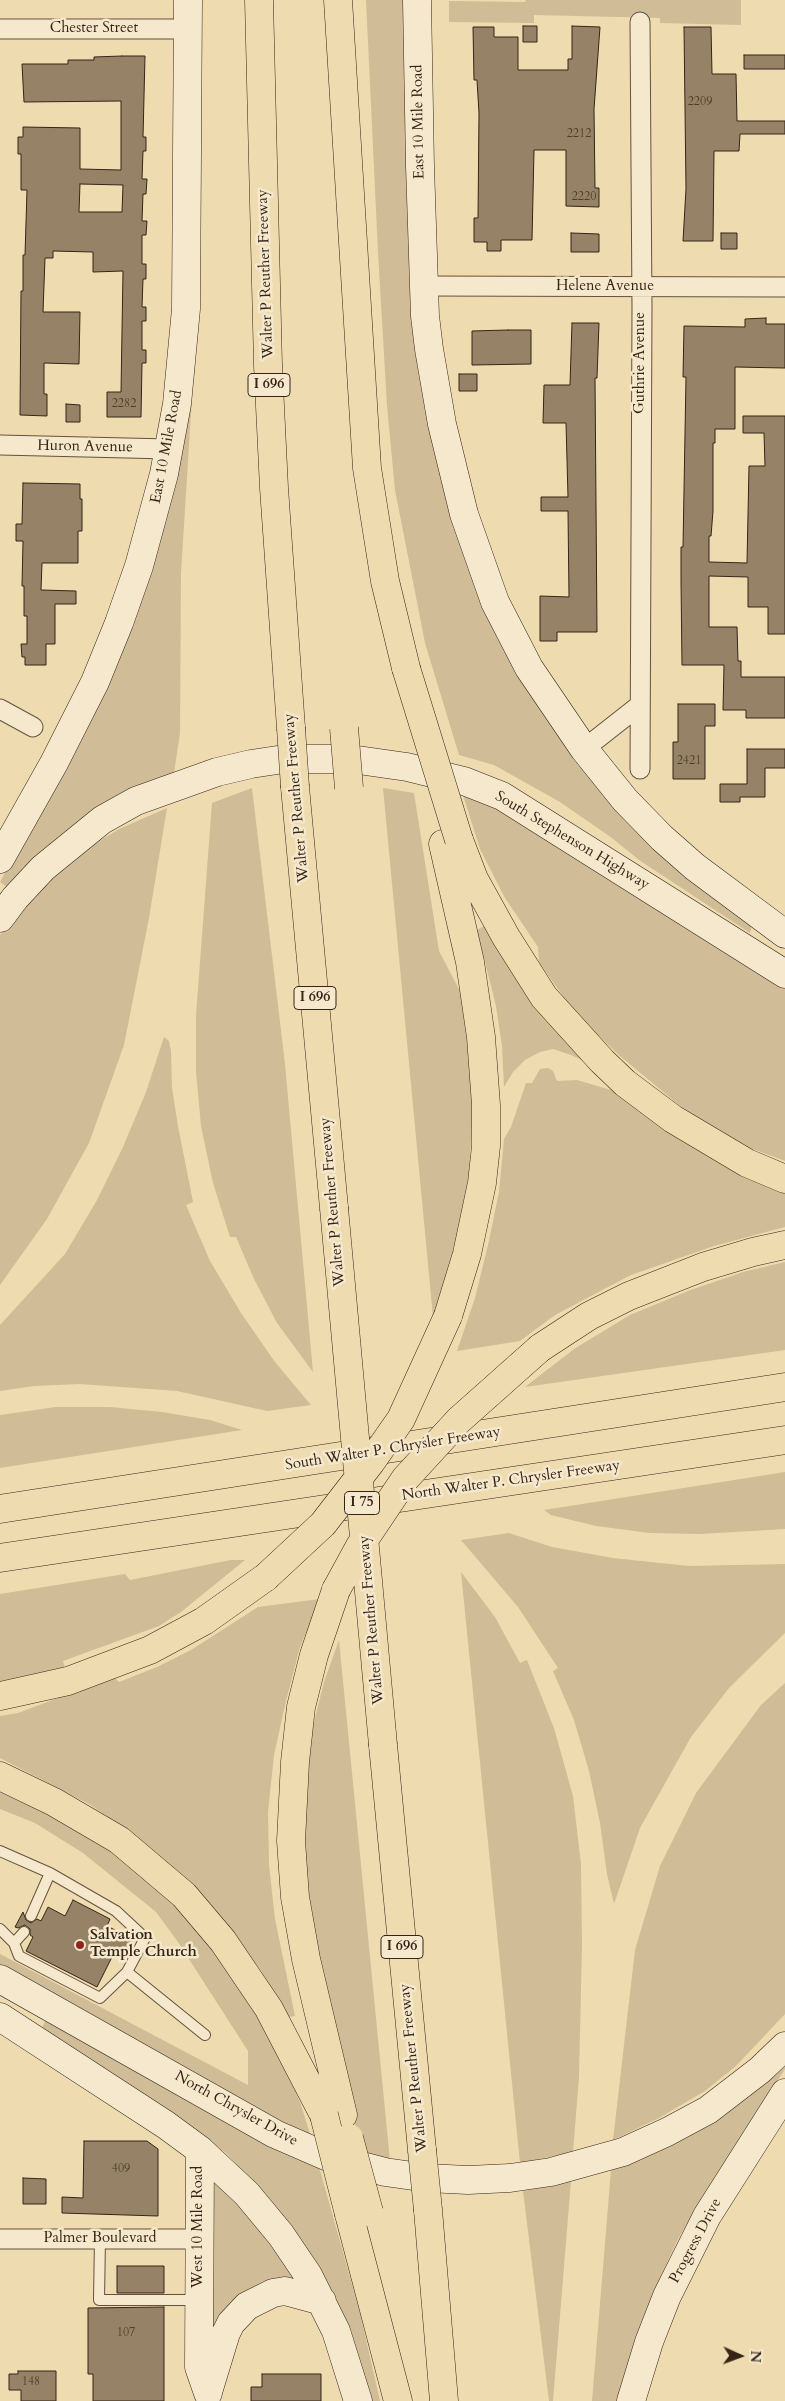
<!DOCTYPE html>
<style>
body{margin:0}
#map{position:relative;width:785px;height:2401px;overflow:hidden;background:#efdbb0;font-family:Cardo,serif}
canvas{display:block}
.north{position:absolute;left:715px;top:2331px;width:50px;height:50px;-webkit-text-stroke:4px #f5e8cc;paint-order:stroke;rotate:92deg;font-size:14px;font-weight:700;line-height:20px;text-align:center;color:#362417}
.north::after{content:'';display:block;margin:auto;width:18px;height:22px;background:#362417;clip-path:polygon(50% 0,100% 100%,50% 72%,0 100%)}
</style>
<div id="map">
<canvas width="785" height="2401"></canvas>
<div class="north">N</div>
</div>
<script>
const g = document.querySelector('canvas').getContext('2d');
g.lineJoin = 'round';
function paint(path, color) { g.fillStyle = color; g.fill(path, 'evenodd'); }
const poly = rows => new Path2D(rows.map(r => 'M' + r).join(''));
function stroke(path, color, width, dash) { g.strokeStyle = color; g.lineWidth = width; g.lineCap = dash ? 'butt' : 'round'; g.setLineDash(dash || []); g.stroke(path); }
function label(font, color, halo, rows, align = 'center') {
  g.font = font + ' Cardo,serif'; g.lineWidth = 5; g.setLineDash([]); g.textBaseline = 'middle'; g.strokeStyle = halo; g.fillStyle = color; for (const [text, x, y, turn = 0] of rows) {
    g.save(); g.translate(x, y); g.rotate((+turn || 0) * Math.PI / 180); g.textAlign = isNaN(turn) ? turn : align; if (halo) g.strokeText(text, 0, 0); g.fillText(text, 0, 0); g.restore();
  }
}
const green = poly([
 [366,0,406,0,414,329,528,686,574,760,618,812,752,925,750,933,639,860,612,838,560,802,494,765,459,755,425,643,395,490,387,406,378,252],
 [526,0,741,0,741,25,660,23,660,18,534,15,534,23,449,22,449,1,525,2],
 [194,365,181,573,180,733,174,773,7,887,0,882,72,752],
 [252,788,285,1064,313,1372,277,1323,254,1279,236,1237,230,1237,213,1183,201,1126,196,1071,196,1015,212,803],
 [383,788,414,793,439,951,461,993,468,1042,473,1106,469,1175,457,1236,433,1317],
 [463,795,485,803,512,816,785,989,785,1161,739,1144,679,1105,620,1056,574,1012,539,962,538,947,505,898,480,849],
 [167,808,149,918,124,1045,89,1143,47,1219,0,1285,0,935,29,899,73,857,119,829],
 [486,925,592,1065,571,1055,553,1049,540,1052,525,1060,513,1072,504,1087,502,1046,496,1006,477,930],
 [164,1037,169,1041,171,1051,172,1088,178,1126,193,1202,186,1205,210,1261,241,1313,275,1362,311,1405,267,1411,177,1391,80,1384,34,1386,0,1391,0,1325,65,1254,97,1200,123,1147,146,1092],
 [548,1068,553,1071,557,1081,577,1080,618,1092,636,1109,682,1140,758,1182,785,1194,785,1227,714,1246,631,1275,555,1315,520,1341,457,1351,475,1298,488,1245,499,1192,504,1139,511,1127,526,1083,532,1083,540,1069],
 [785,1262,785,1350,525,1387,574,1349,630,1315,688,1291,743,1272],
 [56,1407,110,1407,162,1412,210,1420,242,1430,0,1468,0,1415],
 [785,1472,785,1529,700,1534,650,1533,596,1526,551,1515,544,1510],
 [509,1533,552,1547,613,1558,660,1563,689,1566,785,1564,785,1633,729,1688,691,1737,640,1828,614,1904,607,1874,600,1823,589,1771,574,1720,553,1671,558,1668,518,1607,461,1540],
 [231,1560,245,1560,181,1612,159,1626,63,1661,65,1667,0,1683,0,1594,125,1574,130,1580],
 [461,1572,495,1617,520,1663,527,1660,554,1728,573,1796,581,1864,582,1945,579,2077,573,2152,520,2163],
 [320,1599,300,1647,286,1701,274,1755,268,1812,269,1865,275,1919,295,2016,289,2017,260,1969,223,1922,139,1839,89,1804,0,1758,0,1716,18,1713,114,1677,119,1682,157,1667,191,1650,258,1607],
 [339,1640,390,2161,362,2154,311,1939,301,1827,312,1730,324,1682],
 [785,1683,785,2014,736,2066,705,2091,659,2118,613,2140,635,1950,660,1866,696,1793,761,1705],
 [0,1786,84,1829,168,1896,220,1956,277,2046,301,2105,311,2137,0,1967,0,1954,248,2085,248,2051,178,1942,156,1912,83,1853,35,1823,0,1809],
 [46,2019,217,2117,270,2145,318,2163,360,2313,380,2401,370,2401,350,2327,316,2262,270,2199,226,2153,135,2088,42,2028],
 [785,2060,785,2069,700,2202,678,2239,659,2280,635,2338,618,2401,592,2401,611,2170],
 [212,2177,247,2208,295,2276,291,2280,263,2281,243,2293,209,2336],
 [571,2181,553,2401,549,2401,523,2191]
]);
const building = poly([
 [523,26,537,26,537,42,523,42,523,26],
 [572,26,600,27,594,109,595,188,599,188,599,207,566,206,566,150,534,150,532,240,501,240,501,251,487,251,487,242,474,242,474,218,478,218,479,113,477,80,474,80,473,27,494,27,494,37,518,37,518,70,568,70,568,59,572,59,572,26],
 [684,27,711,27,712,74,736,74,737,121,785,121,785,134,740,134,739,151,714,151,713,241,683,241,686,189,684,27],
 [744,55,785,55,785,69,744,69,744,55],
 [122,56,145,56,143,137,146,137,146,151,143,151,142,179,147,179,146,194,143,194,142,221,147,221,146,235,142,235,142,264,146,264,146,279,143,279,142,307,146,307,146,321,142,321,142,350,146,350,146,363,142,363,141,417,107,417,107,392,121,392,123,271,93,272,93,252,53,251,53,258,45,258,43,312,80,312,79,364,44,363,44,394,47,394,47,416,20,415,21,291,23,291,23,255,25,255,27,190,21,190,21,154,18,154,18,137,23,137,23,127,80,128,80,169,121,170,121,101,24,102,22,64,68,64,68,60,94,60,94,57,122,56],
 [80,184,123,185,122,212,79,212,80,184],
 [571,233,599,234,599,252,571,252,571,233],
 [721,233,737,233,737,249,721,249,721,233],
 [766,318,766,324,785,324,785,368,735,367,735,429,715,429,715,443,713,443,713,511,711,536,709,536,709,562,747,563,749,466,765,466,764,433,743,433,743,416,785,416,785,634,768,634,768,607,748,607,748,577,709,576,709,627,737,627,738,661,741,661,741,677,785,677,785,718,746,718,746,710,723,710,724,665,682,665,681,581,681,547,683,547,686,377,683,377,684,326,745,327,745,319,766,318],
 [572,323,599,323,597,378,595,378,597,632,557,632,557,641,540,641,540,596,569,597,568,511,541,511,541,497,568,497,566,423,543,423,544,385,570,385,572,323],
 [508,330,531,330,531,364,472,365,472,331,508,330],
 [459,374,477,374,477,391,459,391,459,374],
 [66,404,80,405,80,422,66,422,66,404],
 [23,483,80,484,80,499,82,499,82,531,78,531,78,563,42,563,41,590,76,591,76,604,55,604,55,644,46,644,46,665,25,665,25,657,22,657,21,644,27,644,27,616,24,616,24,586,22,586,23,541,16,541,16,524,22,524,23,483],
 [678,704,715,704,715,726,705,726,705,779,673,779,673,742,678,742,678,704],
 [747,749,785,749,785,768,765,768,765,797,740,797,740,802,720,802,720,784,747,784,747,749],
 [73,1900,110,1919,107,1926,133,1939,123,1960,113,1955,97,1987,26,1951,33,1937,30,1935,30,1929,25,1925,18,1928,15,1927,23,1912,26,1920,31,1923,37,1919,41,1921,48,1907,65,1916,73,1900],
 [84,2141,147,2141,158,2149,158,2216,62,2213,62,2197,83,2198,84,2141],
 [23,2178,46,2179,46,2204,23,2204,23,2178],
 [117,2266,164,2266,164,2293,117,2293,117,2266],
 [164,2307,164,2401,93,2401,93,2374,88,2374,88,2308,164,2307],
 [18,2371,56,2371,56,2401,21,2401,21,2390,9,2390,9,2374,18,2374,18,2371],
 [262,2374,321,2374,321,2401,251,2401,251,2387,262,2387,262,2374]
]);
const service = poly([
 [0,1851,50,1873,116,1911,145,1938,127,1972,100,1998,19,1956,14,1943],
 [31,1916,50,1873],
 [0,1929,14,1943,24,1932],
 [127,1972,205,2035],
 [100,2238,99,2300,197,2300]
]);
const minor = poly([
 [0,29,188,29],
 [424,286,785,287],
 [0,445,169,449],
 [0,709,33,727],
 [584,749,640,705],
 [640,769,642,308,640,22],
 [0,2239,199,2239]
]);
const secondary = poly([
 [417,0,420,166,425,316,429,349,442,424,464,514,495,602,529,668,584,749,625,800,662,838,695,867,785,934],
 [0,859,54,763,95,682,119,623,139,566,164,474,177,404,186,309,188,0],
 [0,918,15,898,43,868,102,820,136,801,217,772,251,764,284,759,351,759,407,767,464,781,502,796,785,974],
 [0,1979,275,2134,328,2157,385,2172,427,2178,468,2180,510,2178,551,2172,623,2152,667,2132,708,2110,760,2070,785,2046],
 [0,2017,166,2125,200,2150,247,2194,281,2235,308,2275,336,2331,358,2401],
 [200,2150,199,2367,208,2393],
 [208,2392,226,2333,231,2323,247,2306,273,2293,285,2291,322,2301],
 [631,2401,649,2342,667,2296,707,2216,785,2093]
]);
const motorway = poly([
 [259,0,268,365,274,488,291,728],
 [338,0,367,468,385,581,406,668],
 [295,787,334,1208],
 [459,840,474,879,506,937,544,997,602,1061,625,1083,673,1119,747,1163,785,1179],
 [443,844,470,962,481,1037,486,1105,486,1146,482,1183,467,1254,448,1316],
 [540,1348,589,1316,629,1296,703,1267,753,1252,785,1245],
 [0,1509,785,1387],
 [0,1558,785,1440],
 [336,1590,314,1655,301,1707,295,1762,291,1841,295,1897,306,1959,343,2115],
 [0,1696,68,1681,150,1650,204,1621,266,1577],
 [383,1745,422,2150],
 [0,1776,54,1802,119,1840,184,1895,223,1941,269,2009,324,2115],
 [428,2210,444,2401],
 [349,2214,398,2401]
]);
const motorwayBridge = poly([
 [406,668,459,840],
 [291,728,295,787],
 [344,728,349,788],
 [334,1208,383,1745],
 [266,1577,323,1524,371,1462,401,1419,448,1316],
 [336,1590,360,1546,405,1479,459,1420,540,1348],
 [324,2115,349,2214],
 [349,2138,369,2212],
 [422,2150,428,2210]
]);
const markers = [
 [80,1945,5,"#8f2418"]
];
const numberNames = [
 ["2209",700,102],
 ["2212",579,134],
 ["2220",584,197],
 ["2282",124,404],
 ["2421",689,761],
 ["409",121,2169],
 ["107",126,2333],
 ["148",31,2382]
];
const shields = [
 [269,385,42],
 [315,998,42],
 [362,1503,35],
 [402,1947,42]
];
const shieldNames = [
 ["I 696",269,385],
 ["I 696",315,998],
 ["I 75",362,1503],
 ["I 696",402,1947]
];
const streetNames = [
 ["Chester Street",94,29],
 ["East 10 Mile Road",419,122,-91],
 ["Walter P Reuther Freeway",266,274,-92],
 ["Helene Avenue",605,287],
 ["Guthrie Avenue",641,363,-90],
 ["Huron Avenue",85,447,1],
 ["East 10 Mile Road",167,447,-79],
 ["Walter P Reuther Freeway",297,798,-95],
 ["South Stephenson Highway",572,841,31],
 ["Walter P Reuther Freeway",333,1202,-95],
 ["South Walter P. Chrysler Freeway",393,1449,-9],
 ["North Walter P. Chrysler Freeway",511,1481,-8],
 ["Walter P Reuther Freeway",372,1620,-95],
 ["Walter P Reuther Freeway",414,2068,-96],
 ["North Chrysler Drive",236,2109,29],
 ["West 10 Mile Road",199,2227,-90],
 ["Palmer Boulevard",100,2239],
 ["Progress Drive",696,2241,-62]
];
const poiNames = [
 ["Salvation",90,1936],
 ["Temple Church",90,1953]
];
paint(green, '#d0bc96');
paint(building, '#968367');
stroke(building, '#362417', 1);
stroke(service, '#64523d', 12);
stroke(minor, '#64523d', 21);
stroke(secondary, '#362417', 29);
stroke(motorway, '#362417', 29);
stroke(service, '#f5e8cc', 10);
stroke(minor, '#f5e8cc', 19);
stroke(secondary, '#f5e8cc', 28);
stroke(motorway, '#efdbb0', 28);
stroke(motorwayBridge, '#362417', 29, []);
stroke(motorwayBridge, '#efdbb0', 28);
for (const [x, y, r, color] of markers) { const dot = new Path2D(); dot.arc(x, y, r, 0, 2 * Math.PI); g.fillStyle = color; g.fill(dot); stroke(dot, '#f5e8cc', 2); }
label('12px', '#4e3c2b', null, numberNames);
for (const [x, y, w] of shields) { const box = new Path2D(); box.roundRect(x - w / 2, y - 11.5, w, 23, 4); g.fillStyle = '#f5e8cc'; g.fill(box); stroke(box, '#362417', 1); }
label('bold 14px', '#362417', null, shieldNames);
label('15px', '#362417', '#f5e8cc', streetNames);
label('bold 15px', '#362417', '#f5e8cc', poiNames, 'left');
</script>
